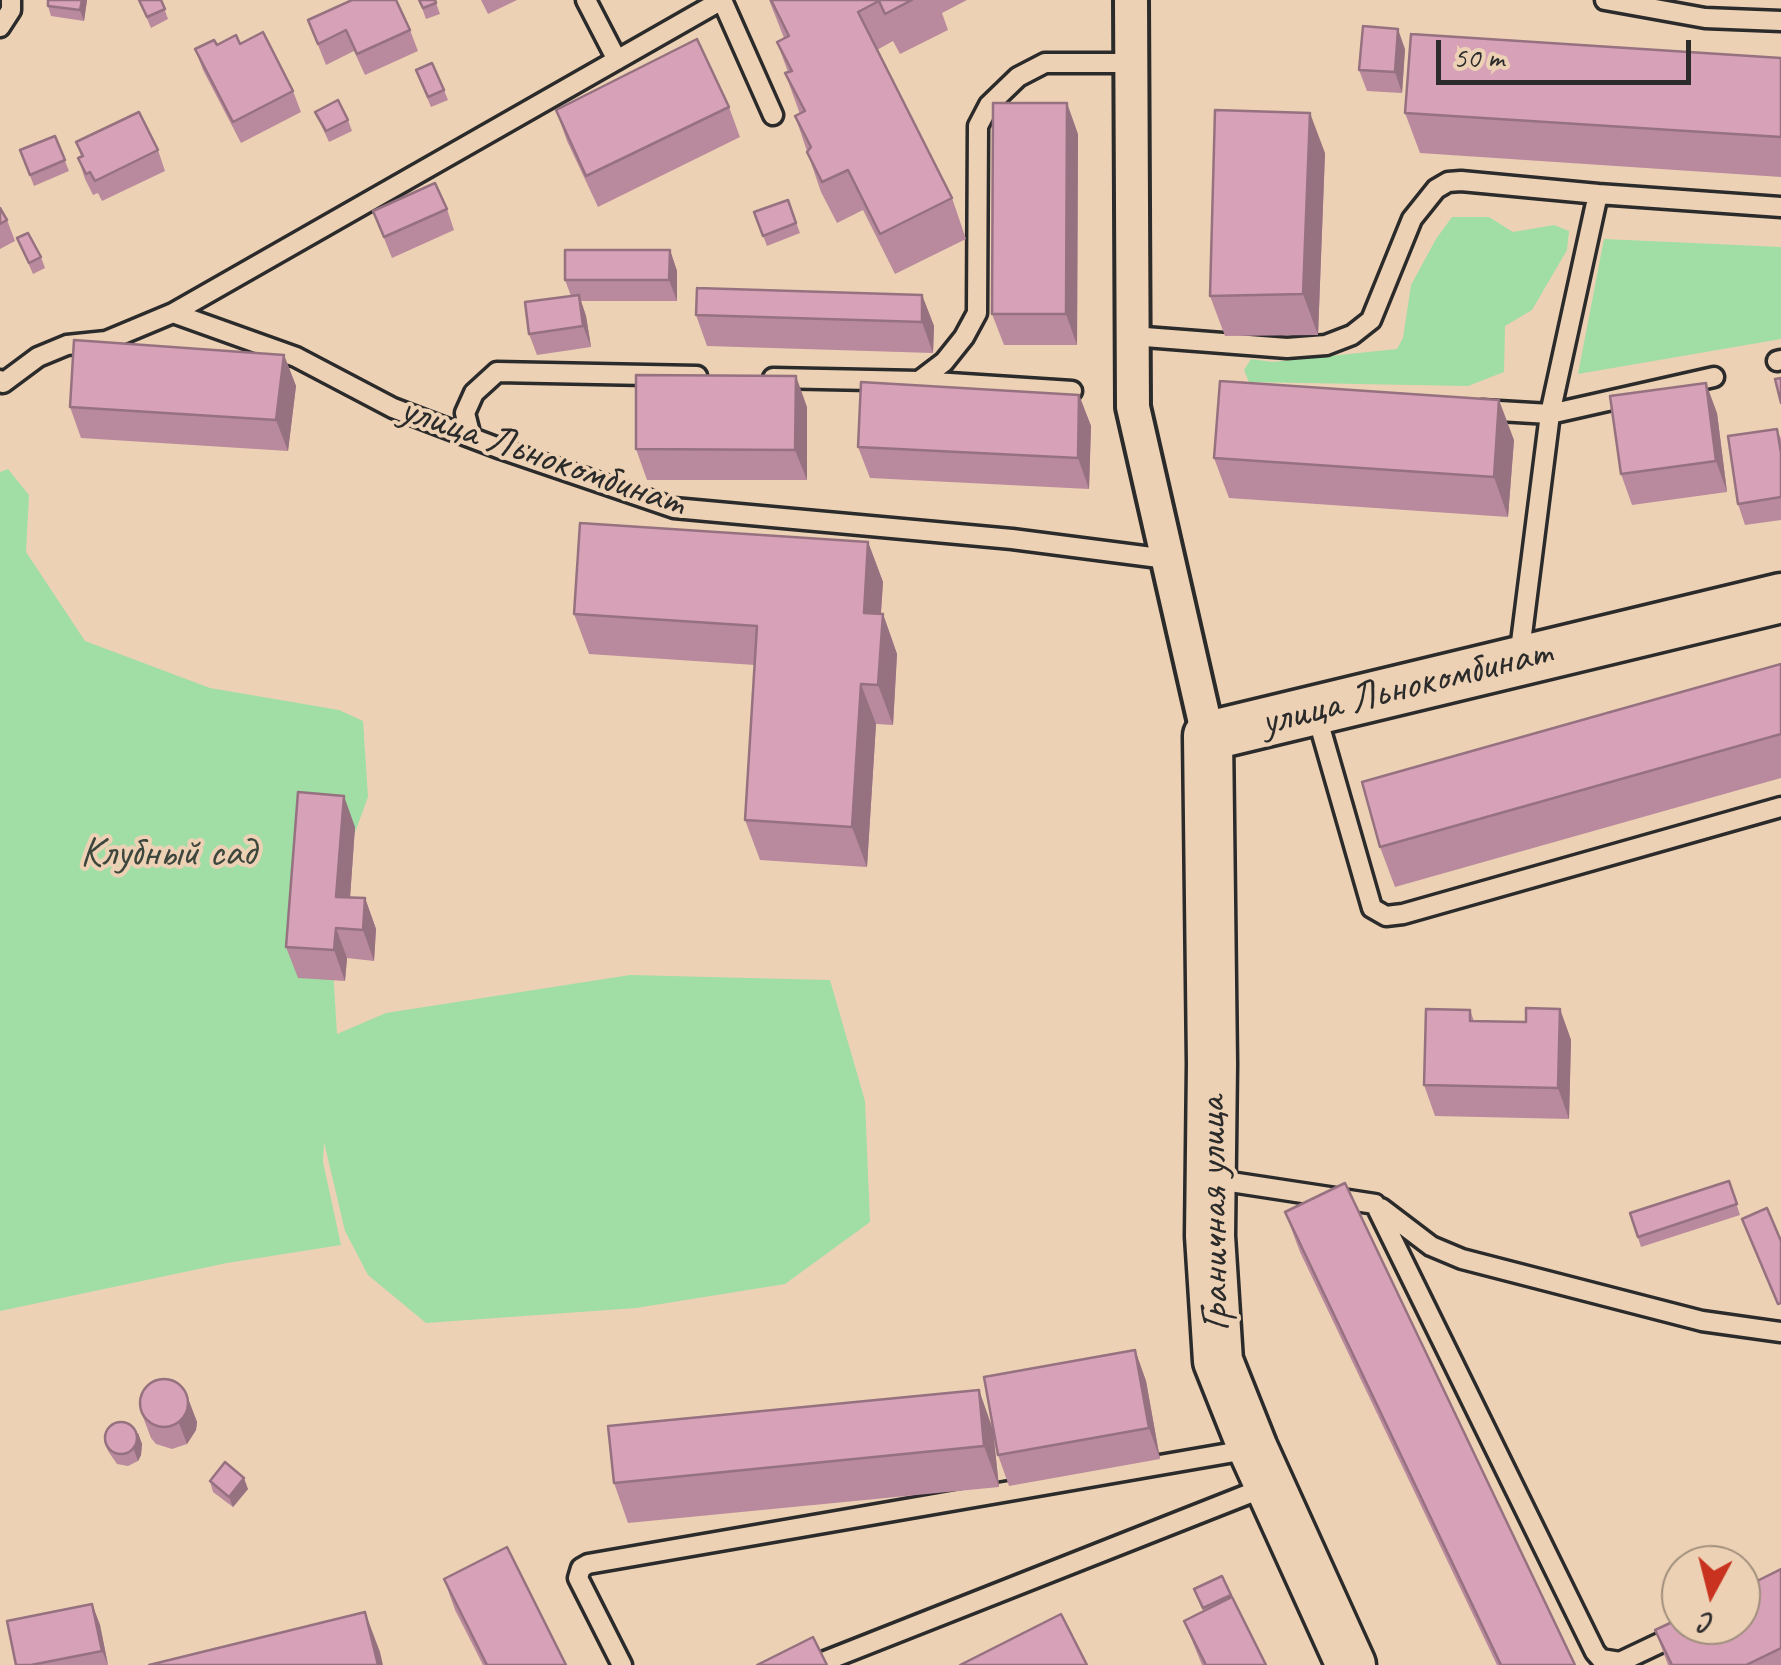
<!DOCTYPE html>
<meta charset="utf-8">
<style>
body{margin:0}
#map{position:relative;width:1781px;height:1665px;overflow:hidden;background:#edd1b4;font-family:Caveat,sans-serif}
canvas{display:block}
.north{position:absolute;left:1661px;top:1545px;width:100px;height:100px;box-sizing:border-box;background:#edd1b4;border:2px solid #9f8f7d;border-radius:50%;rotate:187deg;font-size:28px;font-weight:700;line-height:40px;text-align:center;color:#2b2b2b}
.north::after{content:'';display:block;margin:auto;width:35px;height:45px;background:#c8321e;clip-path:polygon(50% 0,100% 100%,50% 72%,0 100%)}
.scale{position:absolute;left:1436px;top:40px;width:255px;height:45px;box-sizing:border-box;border:5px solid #2b2b2b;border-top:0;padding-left:12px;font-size:30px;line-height:35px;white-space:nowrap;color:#2b2b2b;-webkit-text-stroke:8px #edd1b4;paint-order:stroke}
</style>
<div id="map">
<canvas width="1781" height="1665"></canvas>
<div class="north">С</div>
<div class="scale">50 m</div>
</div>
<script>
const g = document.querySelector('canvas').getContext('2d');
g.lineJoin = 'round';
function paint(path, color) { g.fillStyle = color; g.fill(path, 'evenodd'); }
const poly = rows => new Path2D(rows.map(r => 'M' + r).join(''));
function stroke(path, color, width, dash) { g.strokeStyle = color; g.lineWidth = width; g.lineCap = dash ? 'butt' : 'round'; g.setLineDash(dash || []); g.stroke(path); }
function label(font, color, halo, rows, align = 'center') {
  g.font = font + ' Caveat,sans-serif'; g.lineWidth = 8; g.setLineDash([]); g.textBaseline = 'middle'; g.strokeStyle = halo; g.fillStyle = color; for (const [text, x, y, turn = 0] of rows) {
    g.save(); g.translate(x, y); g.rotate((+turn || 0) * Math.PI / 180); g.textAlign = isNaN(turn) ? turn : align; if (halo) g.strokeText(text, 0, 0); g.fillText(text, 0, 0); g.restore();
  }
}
const green = poly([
 [1452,217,1489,217,1513,232,1554,225,1569,231,1567,250,1532,310,1505,326,1504,372,1468,386,1249,382,1244,370,1251,359,1272,362,1397,349,1403,338,1411,285,1436,239],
 [1604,239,1781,247,1781,339,1578,374],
 [8,469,29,495,26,552,85,641,210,688,339,710,363,721,368,797,329,903,337,1034,386,1013,630,975,830,980,865,1101,870,1222,785,1284,636,1308,426,1323,368,1275,345,1231,324,1142,323,1162,341,1245,227,1263,0,1311,0,472]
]);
const lane = poly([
 [586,0,617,60],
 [722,0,773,115],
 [1605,0,1705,18,1781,21],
 [0,27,11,10,11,0],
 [173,313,296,357,393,408,501,449,674,508,1012,539,1167,559],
 [1132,336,1287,348,1326,345,1352,335,1371,320,1412,219,1436,189,1448,182,1461,181,1598,194],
 [1777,361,1781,360],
 [773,378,919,381,944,362,964,337,977,313,978,126,989,105,1018,77,1045,63,1131,63],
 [0,380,3,383,38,357,67,345,106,341,173,313,722,0],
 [919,381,1072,391],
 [1482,410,1550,414,1714,377],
 [471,437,465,413,474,393,497,372,697,376],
 [1519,658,1550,414,1598,194,1781,207],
 [1316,713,1372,908,1386,916,1403,914,1781,807],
 [1211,1179,1375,1204,1595,1652,1601,1659,1620,1662,1698,1625],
 [1381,1208,1431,1246,1462,1259,1702,1321,1781,1332],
 [622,1665,578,1578,581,1568,588,1564,1252,1449],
 [815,1665,1266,1487]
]);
const street = poly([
 [1131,0,1133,407,1208,736]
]);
const secondary = poly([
 [1351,1665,1253,1449,1218,1361,1210,1236,1212,1064,1208,736,1781,598]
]);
const wall = poly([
 [87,0,84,21,51,16,48,6],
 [139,0,161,0,168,19,151,28],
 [419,0,435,0,440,14,426,19],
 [481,0,517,0,488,14],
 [769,0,967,0,942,13,948,30,900,54,893,41,877,50,952,198,966,239,895,274,863,210,837,223,821,192,795,116,800,114,785,73,788,72,777,42,784,38],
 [308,20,410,30,418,51,365,75,354,51,326,65],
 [217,45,293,91,301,112,241,143,203,70,195,49],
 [1405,49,1402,93,1367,91,1359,70],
 [1781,58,1781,177,1420,153,1405,113],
 [420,81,444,90,448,100,431,107],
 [729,107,740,137,598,207,567,141,556,110],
 [315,112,348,120,352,131,329,142],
 [1078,134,1077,345,1004,345,992,314],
 [55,136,69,171,34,186,20,150],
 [76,142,158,150,165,171,102,201,98,193,93,195,85,179,78,158,81,156],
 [1325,153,1318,335,1225,336,1210,296],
 [788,200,800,233,767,246,754,212],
 [0,208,7,220,15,241,0,249],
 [447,209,454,230,392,258,373,211],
 [17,238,41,257,45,268,33,274],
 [670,250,677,271,677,301,581,301,586,316,591,347,537,355,529,334,571,296,565,280],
 [922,295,934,326,933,353,707,346,696,315],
 [284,355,296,386,288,451,81,438,70,407],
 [1079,395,1091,426,1089,489,870,478,858,447],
 [807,407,807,480,647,480,636,449],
 [1717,413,1727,492,1632,505,1621,474],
 [1777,429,1781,439,1781,520,1745,525,1738,504],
 [1514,440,1508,517,1229,498,1214,458],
 [868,542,883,582,881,614,883,614,897,654,893,725,876,724,867,867,760,860,745,820,755,665,589,654,574,614],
 [1781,664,1781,778,1395,887,1380,847],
 [355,827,350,897,365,898,376,929,374,961,347,958,345,981,298,978,286,947],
 [1560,1009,1571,1040,1569,1119,1435,1116,1424,1085,1470,1010,1474,1021,1526,1022],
 [1729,1181,1740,1215,1641,1247,1630,1213],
 [1285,1212,1575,1665,1497,1665,1300,1252],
 [1135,1350,1146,1381,1160,1459,1009,1486,998,1455],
 [979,1390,993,1430,999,1487,628,1523,614,1483],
 [189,1401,197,1422,196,1430,187,1444,172,1449,156,1444,151,1438,143,1417],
 [138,1433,142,1444,141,1455,138,1461,128,1466,117,1464,108,1451,104,1441],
 [210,1481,248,1489,233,1507,213,1492],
 [1781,1569,1781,1665,1668,1665,1655,1630],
 [444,1579,566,1665,483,1665,455,1610],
 [1194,1589,1231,1595,1266,1665,1202,1665,1184,1621,1203,1611],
 [92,1604,100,1625,108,1665,16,1665]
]);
const shadedWall = poly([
 [82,0,87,0,84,21,80,10],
 [1398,29,1405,49,1402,93,1395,72],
 [1067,103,1078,134,1077,345,1066,314],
 [1310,113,1325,153,1318,335,1303,294],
 [670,250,677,271,677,301,669,280],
 [579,295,586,316,591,347,583,326],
 [922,295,934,326,933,353,922,322],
 [284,355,296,386,288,451,276,420],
 [796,376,807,407,807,480,795,450],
 [1706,383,1717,413,1727,492,1716,461],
 [1079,395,1091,426,1089,489,1078,458],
 [1499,400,1514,440,1508,517,1494,477],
 [868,542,883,582,878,653,864,613],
 [883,614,897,654,893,725,878,685],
 [861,684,876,724,867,867,852,827],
 [344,796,355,827,348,927,336,897],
 [365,898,376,929,374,961,363,930],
 [336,928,347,958,345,981,334,950],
 [1560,1009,1571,1040,1569,1119,1558,1088],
 [1135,1350,1146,1381,1160,1459,1149,1428],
 [979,1390,993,1430,999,1487,984,1446],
 [189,1401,197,1422,196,1430,187,1444,179,1423],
 [138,1433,142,1444,141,1455,138,1461,134,1450],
 [244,1478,248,1489,233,1507,229,1497],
 [92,1604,100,1625,108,1665,102,1651],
 [365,1612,380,1652,383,1665,378,1665]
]);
const building = poly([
 [48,0,82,0,80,10,48,6,48,0],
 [139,0,161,0,165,9,147,17,139,0],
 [352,0,396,0,410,30,357,54,346,30,318,44,308,20,352,0],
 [419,0,435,0,436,3,423,8,419,0],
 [771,0,912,0,885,14,879,1,858,12,952,198,880,234,848,170,822,182,807,152,811,147,795,116,805,111,785,73,792,71,777,42,789,36,771,0],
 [1363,26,1398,29,1395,72,1359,70,1363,26],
 [263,32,293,91,233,122,195,49,214,40,217,45,236,35,240,44,263,32],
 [1411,34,1781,58,1781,137,1405,113,1411,34],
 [697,39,729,107,586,176,556,110,697,39],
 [432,63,444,90,428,97,416,70,432,63],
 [338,100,348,120,326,131,315,112,338,100],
 [993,103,1067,103,1066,314,992,314,993,103],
 [1215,110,1310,113,1303,294,1210,296,1215,110],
 [139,112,158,150,95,181,90,172,86,174,78,158,83,156,76,142,139,112],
 [55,136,65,160,30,175,20,150,55,136],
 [435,183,447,209,384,237,373,211,435,183],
 [788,200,796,223,763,236,754,212,788,200],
 [0,208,7,220,0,224,0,208],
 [28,233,41,257,29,263,17,238,28,233],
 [565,250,670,250,669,280,565,280,565,250],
 [697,288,922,295,922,322,696,315,697,288],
 [579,295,583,326,529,334,525,302,579,295],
 [74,340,284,355,276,420,70,407,74,340],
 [636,375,796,376,795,450,636,449,636,375],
 [1781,378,1781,403,1775,379,1781,378],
 [1220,381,1499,400,1494,477,1214,458,1220,381],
 [861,382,1079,395,1078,458,858,447,861,382],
 [1706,383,1716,461,1621,474,1610,396,1706,383],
 [1777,429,1781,453,1781,497,1738,504,1728,436,1777,429],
 [580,523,868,542,864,613,883,614,878,685,861,684,852,827,745,820,757,626,574,614,580,523],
 [1781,664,1781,734,1380,847,1362,782,1781,664],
 [298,792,344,796,336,897,365,898,363,930,336,928,334,950,286,947,298,792],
 [1526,1008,1560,1009,1558,1088,1424,1085,1426,1009,1470,1010,1470,1021,1526,1022,1526,1008],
 [1729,1181,1737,1204,1638,1237,1630,1213,1729,1181],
 [1345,1183,1575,1665,1501,1665,1285,1212,1345,1183],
 [1767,1208,1781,1241,1781,1303,1778,1304,1742,1219,1767,1208],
 [1135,1350,1149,1428,998,1455,984,1377,1135,1350],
 '140 1403a24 24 0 1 1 48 0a24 24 0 1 1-48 0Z',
 [979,1390,984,1446,614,1483,608,1426,979,1390],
 '105 1438a16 16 0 1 1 32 0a16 16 0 1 1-32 0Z',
 [225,1462,244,1478,229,1497,210,1481,225,1462],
 [507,1547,566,1665,487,1665,444,1579,507,1547],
 [1781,1569,1781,1648,1746,1665,1672,1665,1655,1630,1681,1618,1681,1625,1741,1625,1741,1589,1781,1569],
 [1222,1576,1231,1595,1203,1608,1194,1589,1222,1576],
 [1232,1597,1266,1665,1206,1665,1184,1621,1232,1597],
 [92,1604,102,1651,31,1665,16,1665,7,1621,92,1604],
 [365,1612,378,1665,149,1665,365,1612],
 [1061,1614,1087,1665,960,1665,1061,1614],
 [813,1637,827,1665,757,1665,813,1637]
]);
const streetNames = [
 ["улица Льнокомбинат",542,457,19],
 ["улица Льнокомбинат",1406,688,-14],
 ["Граничная улица",1215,1214,-91]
];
const parkNames = [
 ["Клубный сад",168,854]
];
paint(green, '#a0dea6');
stroke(lane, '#2b2b2b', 25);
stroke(street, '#2b2b2b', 40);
stroke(secondary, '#2b2b2b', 55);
stroke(lane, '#edd1b4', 18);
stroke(street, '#edd1b4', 32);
stroke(secondary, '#edd1b4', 48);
paint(wall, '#b98a9d');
paint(shadedWall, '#967180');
paint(building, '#d7a1b7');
stroke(building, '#967180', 2.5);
label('42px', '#2b2b2b', '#edd1b4', streetNames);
label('42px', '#3d463d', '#edd1b4', parkNames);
</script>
